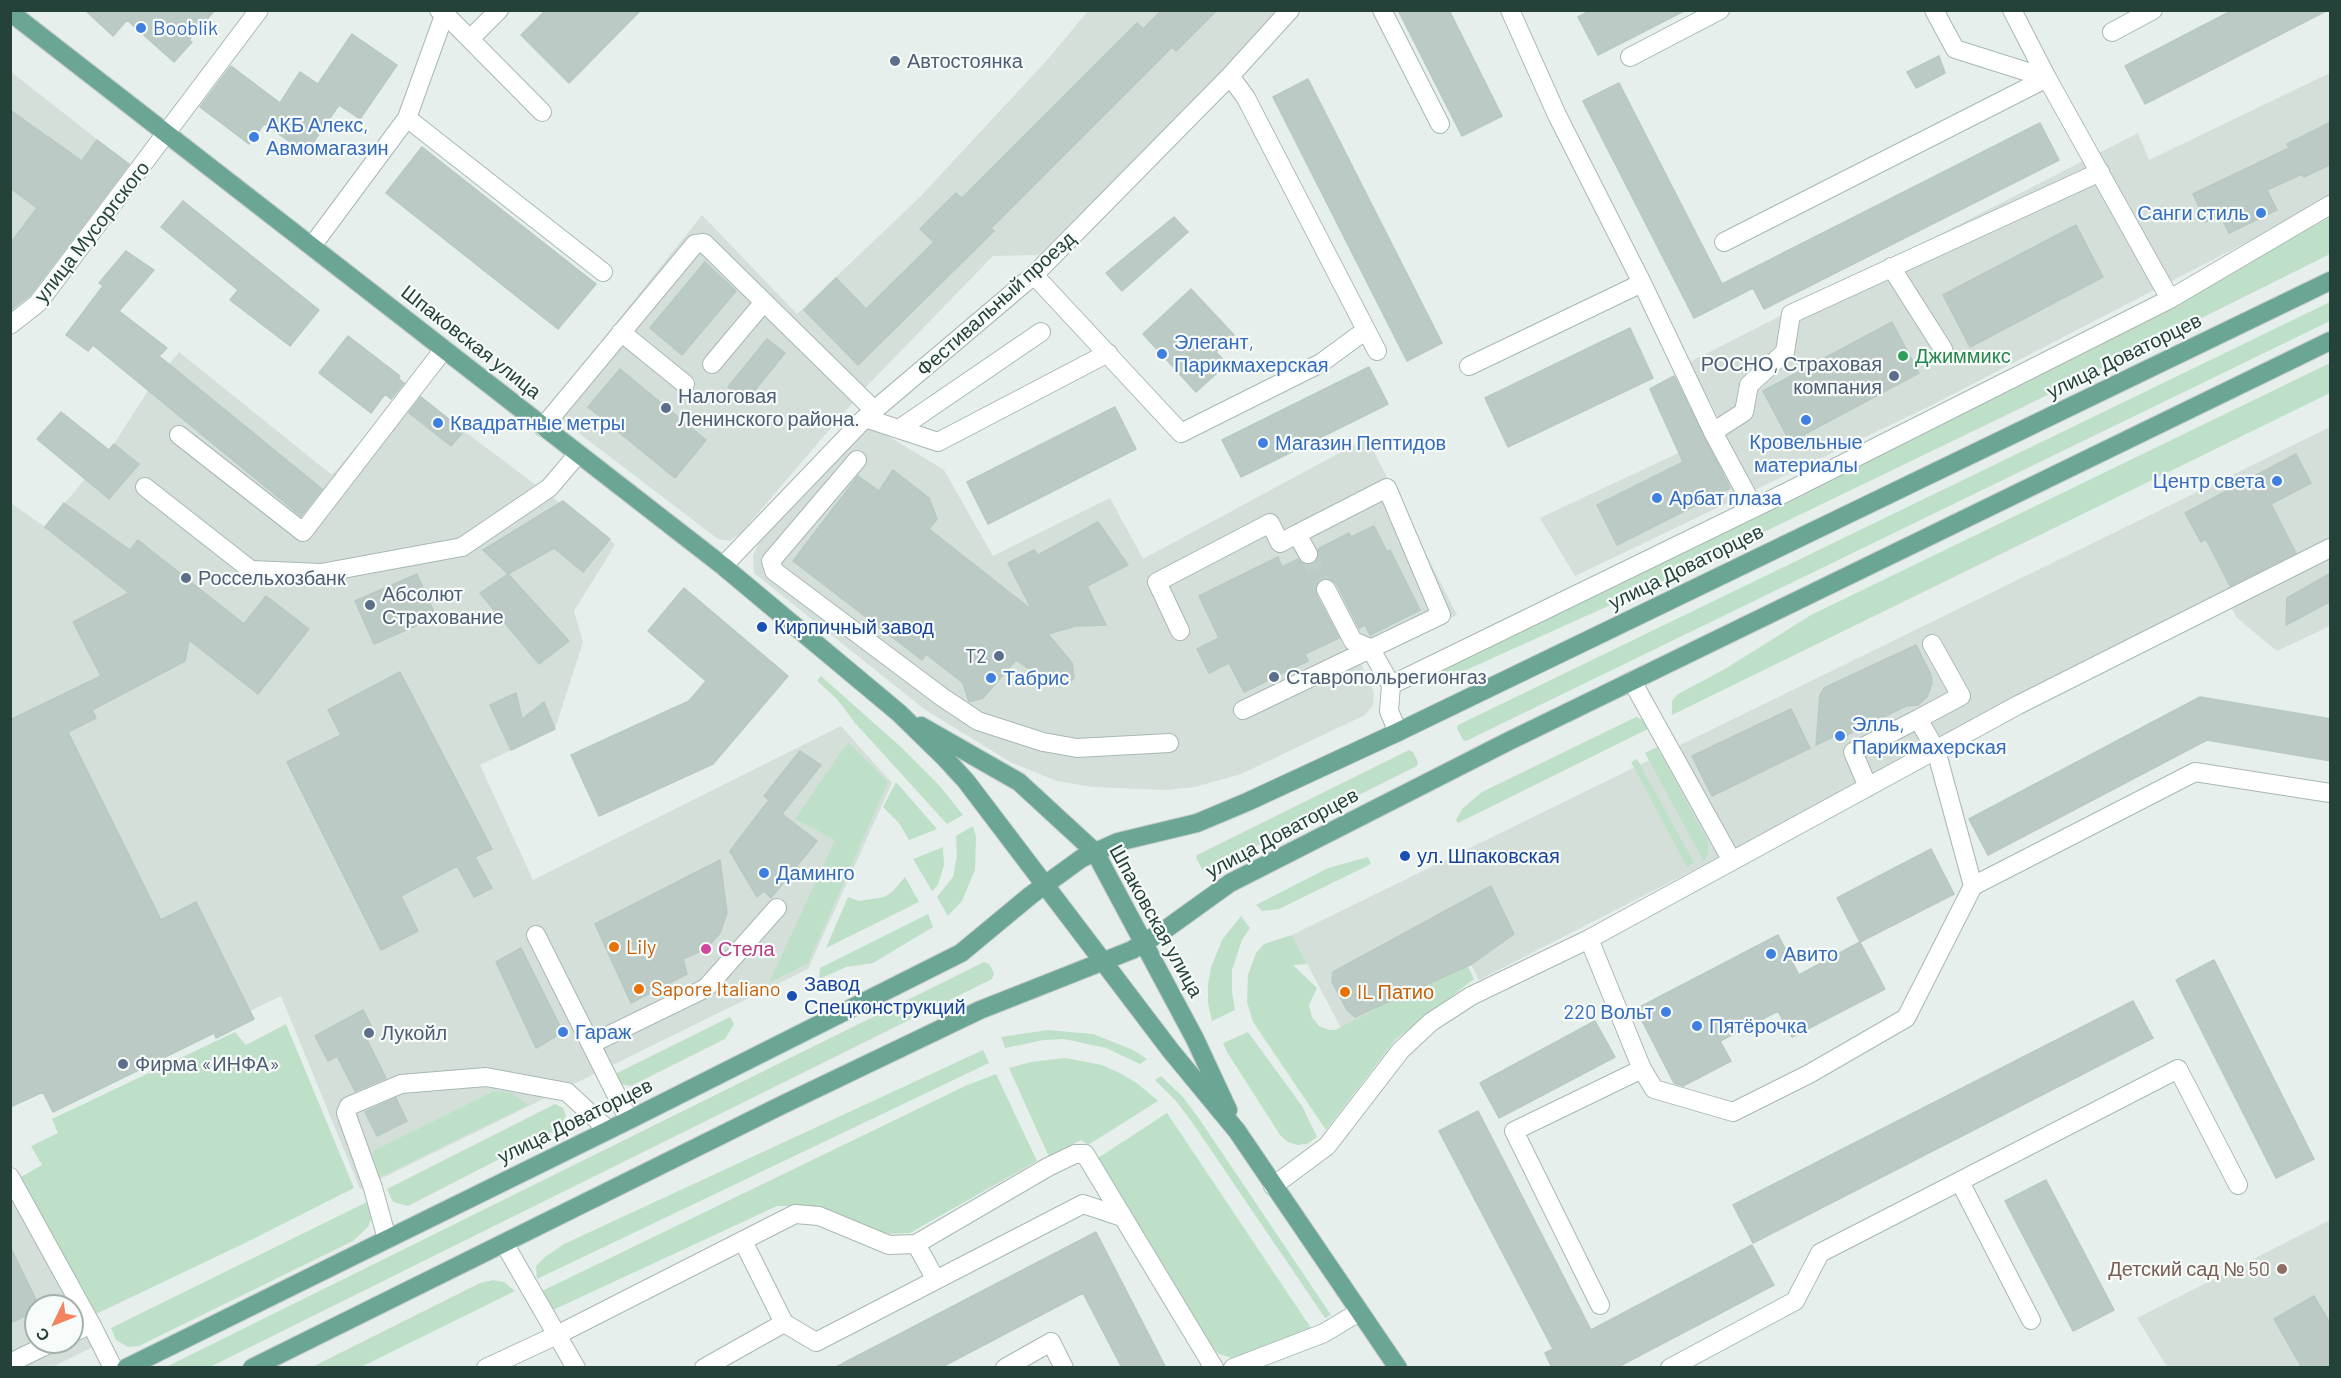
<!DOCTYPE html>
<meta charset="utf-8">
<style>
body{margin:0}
#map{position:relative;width:2341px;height:1378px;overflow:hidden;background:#e6efeb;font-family:Barlow,sans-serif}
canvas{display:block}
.frame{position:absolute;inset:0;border:12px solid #24423a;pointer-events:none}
.north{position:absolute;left:24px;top:1294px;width:60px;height:60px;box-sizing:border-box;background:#f7fbf9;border:2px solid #a3b1ad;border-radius:50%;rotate:227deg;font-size:16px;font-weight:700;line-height:24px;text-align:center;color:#24423a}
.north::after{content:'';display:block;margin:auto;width:21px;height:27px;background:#f4845f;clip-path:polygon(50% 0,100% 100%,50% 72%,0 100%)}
</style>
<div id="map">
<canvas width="2341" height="1378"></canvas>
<div class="frame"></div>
<div class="north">С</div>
</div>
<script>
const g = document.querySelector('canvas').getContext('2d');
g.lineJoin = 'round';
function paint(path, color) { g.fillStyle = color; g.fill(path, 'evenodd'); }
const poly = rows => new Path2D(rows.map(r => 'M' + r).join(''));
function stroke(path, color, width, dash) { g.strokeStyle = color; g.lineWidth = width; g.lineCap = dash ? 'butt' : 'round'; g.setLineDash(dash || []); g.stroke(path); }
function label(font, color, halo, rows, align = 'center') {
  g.font = font + ' Barlow,sans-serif'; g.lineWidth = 4.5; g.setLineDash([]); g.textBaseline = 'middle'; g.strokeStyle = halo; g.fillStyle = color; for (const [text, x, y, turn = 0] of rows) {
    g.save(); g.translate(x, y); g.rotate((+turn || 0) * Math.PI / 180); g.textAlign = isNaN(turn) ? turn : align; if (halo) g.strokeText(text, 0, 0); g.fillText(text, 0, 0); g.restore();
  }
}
const built = poly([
 [1088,11,1280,11,1210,85,1039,255,993,256,866,387,741,533,730,541,718,539,547,409,702,215,797,314,920,197,1048,59],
 [10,71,130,165,22,307,10,314],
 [2330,73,2330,199,1932,405,1575,576,1540,518,1725,431,1690,362,2138,133,2149,160],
 [179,352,332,475,409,384,424,399,411,415,451,446,464,431,560,503,484,549,508,574,554,548,583,572,610,539,615,545,574,611,583,642,555,729,480,765,533,880,841,726,892,783,808,969,360,1189,281,996,250,1011,254,1019,216,1038,213,1033,53,1112,42,1092,11,1107,11,503,45,527,114,444,147,392],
 [872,420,888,436,944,470,993,556,1110,498,1143,559,1367,438,1457,615,1360,661,1374,693,1373,705,1365,715,1241,774,1195,787,1166,790,1092,787,1057,781,1012,763,924,709,754,573,753,556,760,540],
 [2330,427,2330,626,2277,651,2236,617,2227,597,1479,980,1471,965,1343,1032,1292,935],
 [13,1200,70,1306,36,1306,36,1342,72,1342,72,1309,93,1347,52,1367,11,1368,10,1201],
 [2330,1220,2330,1367,2167,1367,2137,1318]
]);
const green = poly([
 [2330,217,2330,254,2019,409,1648,588,1433,685,1429,673,2017,387],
 [2330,302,2330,321,1466,741,1463,740,1457,728,1458,725],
 [2330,363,2330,393,1672,715,1672,701,1678,694,1725,669,1811,615],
 [821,676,902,748,939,785,963,815,947,824,855,723,837,699,817,681],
 [1636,717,1646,721,1652,727,1458,823,1456,820,1463,808,1482,792],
 [848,742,888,782,808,963,769,983,835,840,795,819],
 [1657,747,1708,842,1708,853,1704,862,1645,753],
 [1409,750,1413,752,1418,762,1417,766,1206,871,1202,869,1196,858,1197,855],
 [1637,759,1694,863,1687,867,1631,762],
 [896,782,937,829,909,840,899,823,883,807],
 [973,826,976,837,975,870,962,901,948,916,937,897,953,877,957,856,956,836],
 [943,847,944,865,938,885,932,891,913,859],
 [1368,857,1371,864,1279,909,1262,911,1256,905,1328,868],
 [905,877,919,902,826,948,848,897,859,901,884,897,893,891],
 [928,914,933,927,873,963,846,967,819,979,820,968],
 [1241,916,1250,928,1242,940,1232,970,1232,992,1235,1010,1212,1021,1208,1003,1208,984,1211,968,1222,940],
 [1292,935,1307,964,1293,965,1317,988,1309,1005,1312,1017,1319,1026,1329,1030,1335,1030,1466,962,1474,979,1396,1039,1326,1130,1253,1022,1247,1002,1248,975,1256,953,1264,944],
 [984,962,989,964,994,973,992,979,210,1367,166,1367],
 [730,1017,734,1024,725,1039,631,1086,620,1084,613,1075],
 [286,1024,354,1188,245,1243,96,1314,17,1179,42,1165,31,1146,58,1133,52,1119,235,1032,246,1045],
 [1048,1030,1093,1034,1133,1050,1147,1059,1140,1064,1106,1048,1064,1039,1044,1040,1005,1048,1001,1037],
 [1248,1032,1302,1106,1317,1137,1307,1144,1297,1145,1288,1142,1280,1135,1227,1052,1223,1043],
 [983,1050,989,1063,537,1279,536,1266,545,1257,564,1244],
 [1065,1058,1102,1065,1122,1074,1138,1084,1158,1101,1088,1145,1081,1140,1049,1157,1009,1068,1031,1062],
 [996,1074,1037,1161,910,1233,887,1234,811,1206,777,1206,553,1310,550,1309,543,1295,542,1291,965,1086],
 [1161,1076,1183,1097,1200,1120,1331,1315,1325,1318,1194,1125,1177,1102,1155,1080],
 [494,1091,512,1093,528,1105,380,1177,374,1165,373,1151],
 [555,1104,563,1108,566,1116,558,1129,408,1206,393,1202,387,1189],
 [1167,1113,1311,1328,1232,1358,1219,1354,1209,1345,1098,1158],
 [367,1202,372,1217,368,1227,353,1241,139,1346,128,1347,116,1340,111,1328],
 [493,1280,504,1282,515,1291,361,1367,312,1367,480,1283]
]);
const building = poly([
 [85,10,215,10,189,40,192,42,174,62,127,20,113,36,85,10],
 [546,10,641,10,569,83,521,35,546,10],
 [1162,10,1217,10,1176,51,1172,47,991,228,994,231,858,365,804,310,836,278,866,309,934,242,920,229,956,193,962,198,1137,23,1143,29,1162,10],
 [1398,10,1449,10,1502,116,1462,136,1398,10],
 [1591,10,1686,10,1598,55,1578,17,1591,10],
 [2233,10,2328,10,2145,104,2125,66,2233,10],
 [352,34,397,65,360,119,339,105,306,153,264,124,249,144,200,107,231,66,280,103,300,72,318,84,352,34],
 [1939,56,1945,73,1916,88,1907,72,1939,56],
 [1308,79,1442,343,1407,361,1273,97,1308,79],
 [1619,83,1722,284,2040,123,2059,160,1764,309,1753,288,1694,318,1583,101,1619,83],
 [10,110,82,161,97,140,129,164,30,295,10,310,10,244,37,208,10,188,10,110],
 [2331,122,2331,164,2304,177,2302,174,2267,190,2277,210,2229,233,2220,215,2206,222,2193,194,2289,148,2287,144,2331,122],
 [422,147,596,284,558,329,386,193,422,147],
 [183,201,319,310,290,346,230,300,238,290,161,227,183,201],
 [1174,217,1188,232,1122,291,1106,273,1174,217],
 [2076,225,2103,277,1970,347,1943,295,2076,225],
 [126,251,154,270,119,311,167,348,159,356,322,489,301,516,93,345,88,351,66,335,103,286,99,283,126,251],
 [705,262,736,291,682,355,650,328,705,262],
 [1191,289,1234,335,1216,352,1227,364,1196,392,1143,334,1191,289],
 [1892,322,1919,373,1790,442,1763,391,1892,322],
 [1630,328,1653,378,1508,447,1485,398,1630,328],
 [348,336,400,376,398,378,404,383,391,399,385,394,371,413,319,373,348,336],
 [767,339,785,353,746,401,728,387,767,339],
 [1369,367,1388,404,1241,477,1222,440,1369,367],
 [620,369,706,440,675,478,588,407,620,369],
 [1674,376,1730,488,1617,545,1597,505,1683,462,1650,389,1674,376],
 [421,397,464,431,451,446,409,413,421,397],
 [1115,407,1136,449,988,524,967,482,1115,407],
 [61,412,109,450,114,444,139,464,109,499,37,439,61,412],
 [2296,454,2311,483,2271,504,2296,553,2230,586,2206,539,2201,542,2185,513,2296,454],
 [893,470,929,498,937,519,929,529,1032,610,1008,563,1034,550,1038,555,1098,522,1128,565,1087,586,1106,625,1076,626,1048,634,1072,663,1074,677,1070,683,1064,686,1057,687,1016,660,983,698,969,702,963,683,926,654,922,660,793,561,858,476,879,491,893,470],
 [563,501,610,539,583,572,554,548,508,574,483,550,563,501],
 [64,503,130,550,138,540,244,624,266,596,309,629,258,694,189,640,185,661,92,710,96,718,68,732,161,920,196,902,254,1019,216,1038,214,1033,53,1112,43,1092,10,1107,10,720,101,676,73,622,129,593,45,527,64,503],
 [1374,526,1387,552,1390,550,1420,610,1370,635,1365,625,1359,628,1336,583,1327,578,1321,579,1316,583,1316,594,1339,638,1305,654,1308,661,1244,692,1229,663,1209,673,1197,649,1219,638,1199,596,1278,557,1282,567,1298,559,1303,564,1313,564,1318,559,1318,549,1349,533,1351,537,1374,526],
 [2331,573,2331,601,2286,625,2287,598,2331,573],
 [417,574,436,617,374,644,355,601,417,574],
 [508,574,569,641,539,664,480,593,508,574],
 [684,588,788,676,713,764,599,816,571,755,689,701,706,681,648,631,684,588],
 [1916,645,1931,675,1932,683,1927,697,1918,705,1906,706,1837,740,1835,736,1816,745,1820,695,1824,688,1916,645],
 [400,672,492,849,475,857,492,888,474,897,457,866,401,896,418,931,381,950,287,762,341,735,328,710,400,672],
 [516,693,522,719,544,702,555,729,511,750,490,705,516,693],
 [2200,697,2331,719,2331,761,2207,740,1988,855,1969,819,2200,697],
 [1791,709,1810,748,1712,796,1692,756,1791,709],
 [800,751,821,765,782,814,817,841,771,898,764,891,757,897,730,851,769,800,764,796,800,751],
 [1931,849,1954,894,1860,942,1837,898,1931,849],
 [720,860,727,913,720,933,706,949,683,959,687,974,631,1003,595,924,720,860],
 [1491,886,1514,934,1472,964,1355,1017,1347,1010,1332,982,1333,972,1491,886],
 [1778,935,1799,975,1860,942,1885,989,1792,1037,1778,1011,1720,1041,1731,1061,1683,1086,1674,1083,1636,1009,1778,935],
 [521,948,563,1032,536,1048,496,962,521,948],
 [2214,960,2314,1159,2276,1178,2176,980,2214,960],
 [2133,1001,2153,1038,1753,1243,1733,1205,2133,1001],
 [363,1010,376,1035,367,1040,386,1078,355,1091,337,1056,328,1061,315,1036,363,1010],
 [1595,1021,1615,1057,1499,1118,1480,1083,1595,1021],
 [396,1098,407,1121,377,1136,365,1112,396,1098],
 [1478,1111,1591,1330,1752,1245,1774,1285,1616,1368,1552,1368,1545,1353,1553,1349,1439,1131,1478,1111],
 [2046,1180,2114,1310,2073,1331,2005,1201,2046,1180],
 [1096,1232,1166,1368,1122,1368,1083,1293,940,1368,834,1368,1096,1232],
 [10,1246,39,1306,36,1306,36,1311,10,1323,10,1246],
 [2314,1296,2331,1325,2331,1368,2302,1368,2274,1319,2314,1296]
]);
const minorTunnel = poly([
 [1308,554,1326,589]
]);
const minor = poly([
 [439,10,444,13,542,112],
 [1382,10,1440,124],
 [1510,10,1557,115,1642,283,1713,432,1754,508],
 [2012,10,2047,78,2170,299],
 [2112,32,2153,10],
 [470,39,499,10],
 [1630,57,1720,10],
 [1230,76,1246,98,1377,351],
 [407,118,603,272],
 [1724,242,2047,78,1955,49,1934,10],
 [312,246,407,118,446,10],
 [1891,267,1943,349],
 [1034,275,1181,433,1321,363,1366,330],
 [10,325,38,303,259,10],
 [621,332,685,384],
 [712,364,764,302],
 [1469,366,1642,283],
 [865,418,938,442,1108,353],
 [543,427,695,244,704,243,874,410],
 [899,429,1041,332],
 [1713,432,1744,412,1749,385,1785,352,1791,314,2100,172],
 [179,435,303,532,444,349],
 [857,460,771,561,774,571,942,697,978,721,1043,742,1077,748,1169,743],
 [145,487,251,570,321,573,462,547,549,488,578,454],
 [723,566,865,418,1034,275,1230,76,1290,10],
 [1326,589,1353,641,1370,648,1391,685],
 [1180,631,1157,582,1270,523,1280,543,1297,534],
 [1632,681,1732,861],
 [1243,710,1441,615,1387,488,1297,534,1308,554],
 [1398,732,1389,711,1391,685,1789,491,2170,299,2330,205],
 [1868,787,1853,752,1918,719],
 [1973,886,2195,772,2330,793],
 [536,935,629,1120],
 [1589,939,1642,1069,1654,1089,1733,1112,1809,1074,1906,1018,1973,886,1936,750,1918,719,1961,696,1932,644],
 [591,1044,706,988,777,908],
 [10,1177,91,1324],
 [1960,1182,2031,1320],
 [1273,1186,1327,1146,1401,1050,1431,1022,1471,996,1589,939,2018,705,2330,548],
 [387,1239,373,1188,346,1113,349,1106,401,1084,486,1077,567,1092,608,1130],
 [743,1241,784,1323],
 [504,1243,576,1368],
 [916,1244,936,1280],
 [1600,1305,1514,1131,1642,1069],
 [72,1333,91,1324,113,1368],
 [10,1363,53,1342],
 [486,1368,557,1335,795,1214,819,1216,889,1245,916,1244,1048,1167,1075,1154,1085,1154,1214,1368],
 [704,1368,784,1323,816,1342,1083,1204,1122,1217],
 [1005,1368,1051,1342,1064,1368],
 [1233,1368,1324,1333,1359,1312],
 [1670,1368,1795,1301,1820,1253,2178,1069,2238,1185]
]);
const major = poly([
 [10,12,723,566,899,713,944,757,966,781,1171,1051,1237,1131,1398,1368],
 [921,726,1019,782,1095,852,1195,1039,1228,1110],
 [126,1368,629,1120,961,953,1031,895,1082,858,1118,842,1197,823,1247,802,1398,732,2330,281],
 [252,1368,782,1105,980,1010,1132,950,1166,929,1230,883,1509,741,2330,341]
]);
const markers = [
 [141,28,6,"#3f7fe0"],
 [895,61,6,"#5c6f8a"],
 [254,137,6,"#3f7fe0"],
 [2261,213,6,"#3f7fe0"],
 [1162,354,6,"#3f7fe0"],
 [1903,356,6,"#2e9e5b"],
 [1894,376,6,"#5c6f8a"],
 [666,408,6,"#5c6f8a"],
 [1806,420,6,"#3f7fe0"],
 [438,423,6,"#3f7fe0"],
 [1263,443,6,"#3f7fe0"],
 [2277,481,6,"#3f7fe0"],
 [1657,498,6,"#3f7fe0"],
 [186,578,6,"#5c6f8a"],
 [370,605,6,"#5c6f8a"],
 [762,627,6,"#1a4fb4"],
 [999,656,6,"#5c6f8a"],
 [1274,677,6,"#5c6f8a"],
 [991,678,6,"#3f7fe0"],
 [1840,736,6,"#3f7fe0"],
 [1405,856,6,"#1a4fb4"],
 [764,873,6,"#3f7fe0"],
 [614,947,6,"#e8710a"],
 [706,949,6,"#d1479c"],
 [1771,954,6,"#3f7fe0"],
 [639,989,6,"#e8710a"],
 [1345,992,6,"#e8710a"],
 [792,996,6,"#1a4fb4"],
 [1666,1012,6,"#3f7fe0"],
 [1697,1026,6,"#3f7fe0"],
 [563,1032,6,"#3f7fe0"],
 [369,1033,6,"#5c6f8a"],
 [123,1064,6,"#5c6f8a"],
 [2282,1269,6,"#8d6e63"]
];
const shopNames = [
 ["Booblik",153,28],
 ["АКБ Алекс,",266,125],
 ["Авмомагазин",266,148],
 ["Санги стиль",2249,213,"right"],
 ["Элегант,",1174,342],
 ["Парикмахерская",1174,365],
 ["Квадратные метры",450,423],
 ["Кровельные",1806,442,"center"],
 ["материалы",1806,465,"center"],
 ["Магазин Пептидов",1275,443],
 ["Центр света",2265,481,"right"],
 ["Арбат плаза",1669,498],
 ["Табрис",1003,678],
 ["Элль,",1852,724],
 ["Парикмахерская",1852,747],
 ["Даминго",776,873],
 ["Авито",1783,954],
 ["220 Вольт",1654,1012,"right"],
 ["Пятёрочка",1709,1026],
 ["Гараж",575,1032]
];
const serviceNames = [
 ["Автостоянка",907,61],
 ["РОСНО, Страховая",1882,364,"right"],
 ["компания",1882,387,"right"],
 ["Налоговая",678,396],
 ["Ленинского района.",678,419],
 ["Россельхозбанк",198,578],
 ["Абсолют",382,594],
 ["Страхование",382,617],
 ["T2",987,656,"right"],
 ["Ставропольрегионгаз",1286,677],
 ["Лукойл",381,1033],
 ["Фирма «ИНФА»",135,1064]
];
const streetNames = [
 ["улица Мусоргского",92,232,-52],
 ["Фестивальный проезд",996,304,-42],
 ["Шпаковская улица",471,342,38],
 ["улица Доваторцев",2124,356,-26],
 ["улица Доваторцев",1686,567,-26],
 ["улица Доваторцев",1282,833,-28],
 ["Шпаковская улица",1156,921,61],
 ["улица Доваторцев",575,1121,-26]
];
const leisureNames = [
 ["Джиммикс",1915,356]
];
const transitNames = [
 ["Кирпичный завод",774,627],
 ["ул. Шпаковская",1417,856],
 ["Завод",804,984],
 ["Спецконструкций",804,1007]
];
const foodNames = [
 ["Lily",626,947],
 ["Sapore Italiano",651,989],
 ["IL Патио",1357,992]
];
const hotelNames = [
 ["Стела",718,949]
];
const educationNames = [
 ["Детский сад № 50",2270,1269]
];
paint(built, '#d4dfda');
paint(green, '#bfe0c8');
paint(building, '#bbcac4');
stroke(building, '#b8c9c2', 1.5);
stroke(minorTunnel, '#bfccc8', 18, [18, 9]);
stroke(minor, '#a8b8b2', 20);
stroke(major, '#c2cac8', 20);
stroke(minor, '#fff', 18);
stroke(major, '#6aa596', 18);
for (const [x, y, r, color] of markers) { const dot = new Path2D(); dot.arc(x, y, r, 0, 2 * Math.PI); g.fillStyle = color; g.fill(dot); stroke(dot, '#f7fbf9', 2); }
label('20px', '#366cbe', '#f7fbf9', shopNames, 'left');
label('20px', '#4e5e75', '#f7fbf9', serviceNames, 'left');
label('20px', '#24423a', '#f7fbf9', streetNames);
label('20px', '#27864d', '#f7fbf9', leisureNames, 'left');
label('20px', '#164399', '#f7fbf9', transitNames, 'left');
label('20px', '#c56008', '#f7fbf9', foodNames, 'left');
label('20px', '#b23c85', '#f7fbf9', hotelNames, 'left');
label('20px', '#785e54', '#f7fbf9', educationNames, 'right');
</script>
